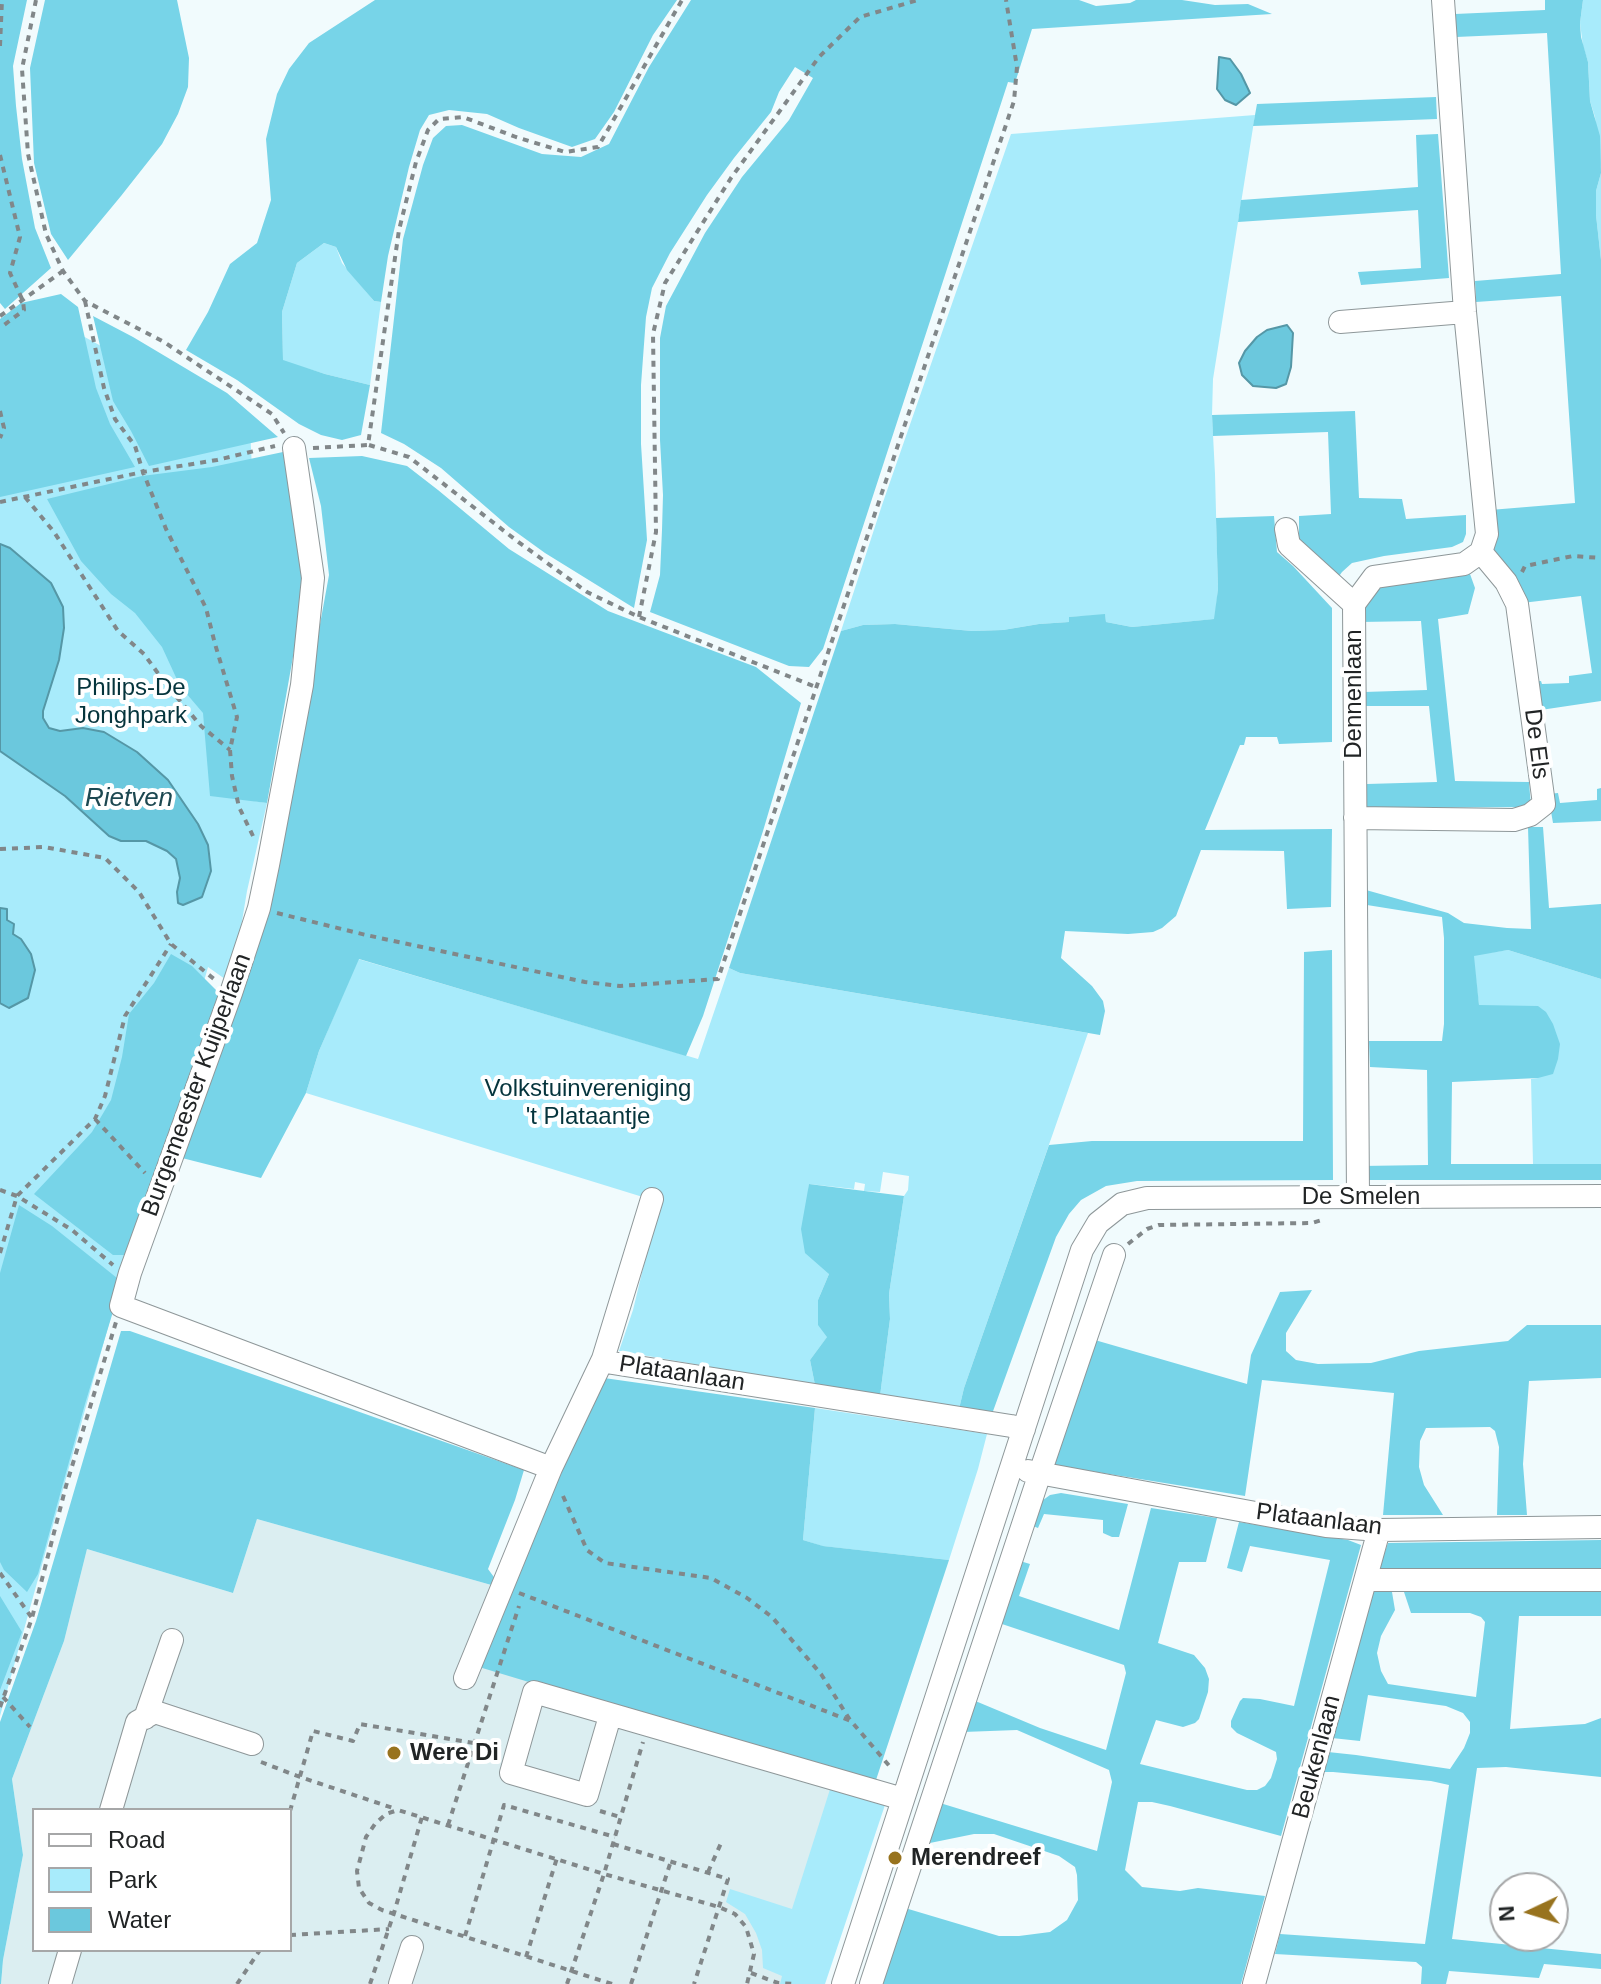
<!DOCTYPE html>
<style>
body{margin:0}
#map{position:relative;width:1601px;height:1984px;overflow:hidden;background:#f1fbfd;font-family:Helvetica,sans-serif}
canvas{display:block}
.legend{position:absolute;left:32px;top:1808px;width:260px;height:144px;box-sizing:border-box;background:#fff;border:2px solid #a6a7a8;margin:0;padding:10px 14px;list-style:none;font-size:24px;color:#212425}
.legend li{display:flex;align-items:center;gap:16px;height:40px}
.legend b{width:40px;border:2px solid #a6a7a8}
.north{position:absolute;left:1489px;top:1872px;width:80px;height:80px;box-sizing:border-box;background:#fff;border:2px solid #a6a7a8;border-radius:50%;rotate:266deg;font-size:22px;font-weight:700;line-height:32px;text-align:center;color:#212425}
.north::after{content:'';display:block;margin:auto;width:28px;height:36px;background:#98731e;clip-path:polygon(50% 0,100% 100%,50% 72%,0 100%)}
</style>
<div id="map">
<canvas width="1601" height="1984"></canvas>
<ul class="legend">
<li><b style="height:10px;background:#fff"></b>Road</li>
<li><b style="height:22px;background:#a8ebfb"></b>Park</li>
<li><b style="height:22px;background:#6bc8dd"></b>Water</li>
</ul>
<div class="north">N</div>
</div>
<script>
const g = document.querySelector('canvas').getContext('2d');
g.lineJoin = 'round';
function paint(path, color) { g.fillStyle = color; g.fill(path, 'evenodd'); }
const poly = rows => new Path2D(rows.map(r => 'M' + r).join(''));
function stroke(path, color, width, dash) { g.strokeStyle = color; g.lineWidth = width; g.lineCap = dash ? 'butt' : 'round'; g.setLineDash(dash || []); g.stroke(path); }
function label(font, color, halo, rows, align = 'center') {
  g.font = font + ' Helvetica,sans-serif'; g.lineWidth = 8; g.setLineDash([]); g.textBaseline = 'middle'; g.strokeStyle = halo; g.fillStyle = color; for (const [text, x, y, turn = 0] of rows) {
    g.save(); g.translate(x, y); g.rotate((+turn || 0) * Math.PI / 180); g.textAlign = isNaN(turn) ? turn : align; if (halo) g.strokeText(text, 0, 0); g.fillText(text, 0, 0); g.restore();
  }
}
const built = poly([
 [257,1519,502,1588,874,1786,805,1984,1,1984,3,1960,23,1855,12,1779,64,1641,87,1549,233,1593],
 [34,1810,290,1810,290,1950,34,1950]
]);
const green = poly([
 [1583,0,1601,0,1601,260,1596,215,1596,191,1601,173,1595,117,1590,101,1588,62,1583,46,1580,23],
 [1255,115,1213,379,1212,415,1215,474,1218,589,1215,619,1132,627,1106,622,1105,615,1069,617,1069,622,1039,624,1003,630,972,631,895,624,863,625,841,631,882,505,1011,134],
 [324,243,336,247,342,263,374,301,381,302,370,385,325,374,283,361,282,312,297,263],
 [52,319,250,428,266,758,254,801,267,803,247,891,239,939,225,979,208,967,0,1716,0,362],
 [1508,950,1601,979,1601,1164,1533,1164,1531,1079,1538,1078,1487,1007,1479,1006,1473,955],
 [358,959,698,1059,729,968,740,973,1088,1033,964,1388,959,1409,880,1396,890,1319,889,1294,904,1196,908,1190,909,1176,883,1172,880,1192,864,1191,865,1184,855,1182,854,1189,809,1184,808,1199,829,1274,818,1300,828,1336,810,1360,815,1385,619,1351,633,1310,659,1202,306,1093,319,1051],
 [815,1408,987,1434,978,1469,949,1560,822,1546,803,1540],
 [832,1783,887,1799,825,1984,780,1984,782,1976,763,1968,762,1950,756,1933,745,1914,726,1902,730,1889,792,1909]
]);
const forest = poly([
 [0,0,27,0,13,66,16,106,22,159,35,228,51,268,5,309,0,303],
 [45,0,177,0,189,58,188,87,178,114,162,144,121,196,68,260,51,234,34,163,30,68],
 [375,0,677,0,653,35,614,112,595,139,572,147,519,128,487,114,449,110,429,115,420,130,409,167,388,256,381,302,374,301,347,270,336,247,324,243,297,263,282,312,283,360,325,374,370,385,361,435,342,440,321,435,299,424,237,380,186,350,208,312,230,264,257,243,271,200,266,139,277,94,289,69,309,43],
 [691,0,1079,0,1096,6,1130,3,1136,0,1182,0,1215,5,1248,4,1272,14,1032,29,1015,83,1008,82,823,649,809,667,789,666,650,612,660,575,662,530,663,495,660,440,660,338,666,306,705,233,742,177,789,120,813,78,795,67,779,92,771,112,734,158,707,195,670,253,652,288,646,317,641,385,641,444,647,540,634,608,545,553,509,527,441,468,404,444,381,433,403,239,423,165,433,138,446,126,462,125,542,154,581,157,609,144,649,67],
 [1545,0,1583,0,1580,23,1581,37,1588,62,1590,101,1600,136,1601,173,1596,191,1596,215,1601,260,1601,701,1534,711,1530,682,1541,681,1542,684,1569,683,1569,676,1592,673,1581,596,1522,603,1491,547,1490,510,1575,503,1561,296,1476,302,1475,281,1561,274,1547,33,1456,37,1455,14,1545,10],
 [1436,97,1437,119,1253,126,1257,104],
 [1438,134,1449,278,1361,285,1358,272,1421,268,1418,210,1238,222,1241,200,1418,187,1416,135],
 [61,294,78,307,96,388,110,424,135,467,0,497,0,319,21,303],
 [93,316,133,337,227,393,278,437,149,466,131,431,113,401],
 [1355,411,1359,498,1402,499,1406,519,1466,515,1466,534,1463,542,1452,547,1384,556,1352,563,1342,572,1335,582,1299,544,1299,516,1331,514,1328,432,1213,436,1212,415],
 [283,452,290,460,307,578,267,803,210,796,203,713,180,686,162,647,135,613,111,594,81,561,47,499,142,476,212,467],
 [362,456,407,466,438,490,509,549,608,611,756,667,801,703,763,831,703,1016,686,1056,359,959,319,1051,306,1093,261,1178,182,1158,262,926,294,790,310,679,329,575,321,506,309,458],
 [1274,516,1277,552,1293,566,1332,608,1332,742,1279,744,1277,737,1246,737,1244,745,1240,745,1205,830,1332,829,1331,907,1287,909,1284,851,1201,850,1176,916,1162,928,1153,932,1128,934,1065,931,1061,958,1092,986,1103,1001,1105,1011,1100,1035,740,973,729,968,841,631,863,625,895,624,972,631,1003,630,1039,624,1069,622,1069,617,1105,614,1106,622,1132,627,1214,619,1218,589,1216,518],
 [1470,574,1475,588,1468,614,1438,619,1455,781,1529,782,1531,807,1367,808,1367,784,1437,782,1429,706,1363,706,1364,692,1427,690,1421,621,1360,622,1366,596,1375,584,1407,579],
 [1601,788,1601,821,1553,823,1548,794,1558,793,1560,803,1597,800,1597,789],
 [1528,827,1543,827,1549,908,1601,904,1601,979,1508,950,1474,956,1479,1005,1538,1006,1546,1012,1553,1024,1560,1044,1558,1059,1553,1074,1538,1078,1452,1082,1451,1164,1601,1164,1601,1180,1361,1180,1361,1166,1428,1165,1427,1070,1370,1067,1369,1041,1442,1041,1444,1024,1444,938,1442,917,1367,905,1366,890,1448,913,1464,923,1507,928,1531,929],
 [1332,950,1333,1180,1137,1181,1106,1186,1081,1200,1069,1214,1056,1237,992,1414,959,1409,964,1388,1049,1145,1092,1141,1303,1141,1304,952],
 [171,954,192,966,221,995,133,1255,113,1255,34,1194,92,1132,111,1100,122,1057,129,1014,154,983],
 [809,1184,904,1196,889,1294,890,1319,880,1396,815,1385,810,1360,827,1337,818,1325,818,1300,829,1274,805,1253,801,1229],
 [19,1205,52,1226,122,1282,85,1404,38,1574,27,1592,4,1570,0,1562,0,1273],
 [1312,1290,1286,1333,1286,1351,1296,1360,1318,1364,1371,1363,1419,1351,1508,1341,1527,1325,1601,1325,1601,1378,1529,1381,1523,1464,1527,1515,1497,1515,1499,1447,1495,1431,1490,1427,1426,1428,1420,1441,1419,1467,1424,1485,1443,1515,1383,1515,1394,1393,1262,1380,1245,1496,1047,1464,1081,1336,1247,1384,1251,1355,1280,1292],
 [121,1331,130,1331,524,1470,515,1500,488,1569,502,1588,257,1519,233,1593,87,1549,64,1641,12,1779,23,1855,3,1960,1,1984,0,1984,0,1722,36,1621],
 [604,1378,815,1408,803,1540,823,1546,949,1560,874,1786,479,1667,510,1583],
 [1061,1493,1128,1504,1119,1537,1112,1537,1103,1533,1103,1520,1044,1514,1038,1528,1033,1526,1039,1503,1050,1495],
 [1151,1508,1217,1518,1206,1562,1179,1562,1158,1643,1194,1655,1205,1668,1209,1679,1208,1692,1199,1719,1195,1723,1183,1727,1156,1720,1140,1764,1247,1790,1257,1790,1265,1786,1271,1778,1277,1759,1276,1752,1237,1733,1231,1727,1231,1721,1240,1701,1243,1698,1260,1699,1294,1706,1330,1560,1250,1546,1242,1572,1227,1568,1239,1522,1348,1540,1361,1545,1281,1836,1170,1806,1152,1802,1138,1802,1125,1870,1142,1887,1180,1891,1198,1888,1265,1896,1241,1984,878,1984,905,1908,999,1936,1019,1936,1050,1932,1067,1920,1078,1900,1077,1875,1075,1867,1059,1856,994,1834,974,1834,925,1844,940,1803,1097,1851,1112,1782,1109,1770,1017,1730,963,1732,973,1700,1040,1728,1106,1750,1126,1673,1124,1665,1002,1624,1020,1561,1030,1564,1019,1596,1119,1630],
 [1601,1540,1601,1569,1379,1569,1388,1543],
 [1601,1590,1601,1616,1519,1616,1510,1729,1585,1724,1601,1718,1601,1777,1506,1767,1477,1768,1452,1939,1601,1954,1601,1969,1544,1964,1539,1978,1449,1971,1446,1984,1421,1984,1422,1967,1416,1962,1275,1954,1280,1934,1425,1944,1449,1785,1431,1781,1333,1772,1322,1772,1328,1752,1356,1755,1450,1769,1464,1748,1470,1733,1470,1722,1463,1713,1446,1706,1368,1695,1360,1741,1332,1738,1371,1592,1392,1592,1395,1610,1381,1636,1377,1653,1381,1671,1388,1684,1476,1697,1485,1622,1481,1617,1470,1613,1411,1613,1404,1592],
 [0,1596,22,1632,0,1690]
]);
const water = poly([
 [1219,57,1230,59,1241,74,1250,93,1236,105,1225,100,1217,89,1219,57],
 [1287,325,1293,333,1291,367,1286,384,1276,388,1253,386,1242,375,1239,363,1245,351,1257,337,1267,330,1287,325],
 [0,544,10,548,51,583,63,607,64,628,59,660,43,711,43,718,49,728,60,731,83,728,104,732,137,752,168,780,198,824,208,845,211,871,202,897,183,905,178,903,177,892,180,878,176,859,167,851,146,841,121,841,109,836,65,796,0,751,0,544],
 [0,908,7,909,7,920,14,924,13,934,21,939,31,954,35,970,28,998,9,1008,0,1003,0,908]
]);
const path = poly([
 [36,0,22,69,28,154,46,234,63,271,85,301,164,342,272,414,284,433],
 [0,46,2,0],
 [0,155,20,237,10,273,23,301,24,310,0,328],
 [85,301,104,388,115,419,135,446,143,472,166,529,206,608,215,644,237,717,230,750,232,776,239,807,253,836],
 [0,316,63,271],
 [0,411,4,428,0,438],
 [369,445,409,457,517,541,587,592,639,617,816,687],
 [313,448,368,445,399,230,416,162,428,130,439,119,463,117,516,137,565,152,598,147,682,0],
 [25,497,54,532,118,631,144,654,165,683,201,726,230,750],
 [0,502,143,472,217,460,275,446],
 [1522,572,1525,566,1573,556,1601,558],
 [639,617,656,532,653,334,665,283,731,178,819,57,860,17,918,0],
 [0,849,44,847,105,858,139,892,171,944,214,979],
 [277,913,366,935,585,982,620,986,718,979,1014,101,1017,67,1006,0],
 [95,1119,145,1173],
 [0,1190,17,1196,72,1230,113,1265],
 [1128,1244,1147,1229,1159,1225,1312,1223,1325,1219],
 [0,1253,17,1196,95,1119,105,1096,125,1016,171,944],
 [563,1496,587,1550,605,1563,711,1578,747,1598,772,1617,821,1674,850,1720],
 [0,1573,32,1618],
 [519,1593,851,1721,892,1769],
 [3,1697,30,1727],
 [0,1707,32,1618,66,1486,116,1322],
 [261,1762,300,1777,396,1809],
 [290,1811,313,1731,353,1741,360,1724,474,1743,498,1750],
 [600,1811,620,1817],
 [448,1825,519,1606],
 [613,1844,728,1879,694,1984],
 [708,1872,722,1841],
 [290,1935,389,1929],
 [465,1936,504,1805,615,1837],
 [526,1957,557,1858],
 [751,1973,778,1983,794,1984],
 [237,1984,260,1950],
 [370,1984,394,1913,422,1817],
 [567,1984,604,1874,643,1742],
 [612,1984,382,1910,369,1903,359,1888,357,1871,366,1837,375,1824,386,1814,398,1810,604,1874,719,1907,735,1914,746,1927,754,1954,747,1984],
 [631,1984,671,1861]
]);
const minor = poly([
 [1340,322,1465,312],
 [294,448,313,578,302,685,268,865,259,908,231,993,130,1273,121,1306,551,1468,603,1359,606,1362,1011,1426,1024,1429],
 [1286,529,1289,545,1354,604],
 [1355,818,1514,820,1530,815,1544,804,1517,604,1506,582,1481,552],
 [1358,1197,1354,604,1374,577,1464,564,1481,552,1487,534,1465,312,1443,0],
 [603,1359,652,1199],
 [1028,1471,1326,1526,1379,1530,1601,1527],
 [1366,1580,1601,1580],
 [465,1678,551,1468],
 [610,1716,587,1795,511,1773,534,1692,903,1799],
 [145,1718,172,1640],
 [111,1810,137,1722,155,1712,252,1744],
 [60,1984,70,1950],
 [400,1984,412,1947],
 [843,1984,1082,1250,1098,1223,1122,1204,1147,1198,1601,1196],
 [871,1984,1040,1473,1114,1255],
 [1254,1984,1379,1530]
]);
const markers = [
 [394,1753,8,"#98731e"],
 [895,1858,8,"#98731e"]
];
const parkNames = [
 ["Philips-De",131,688],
 ["Jonghpark",131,716],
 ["Volkstuinvereniging",588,1089],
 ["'t Plataantje",588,1117]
];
const streetNames = [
 ["Dennenlaan",1354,694,-90],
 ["De Els",1536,744,83],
 ["Burgemeester Kuijperlaan",197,1085,-70],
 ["De Smelen",1361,1197],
 ["Plataanlaan",682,1374,9],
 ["Plataanlaan",1319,1520,7],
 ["Beukenlaan",1317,1757,-75]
];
const poiNames = [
 ["Were Di",410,1753],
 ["Merendreef",911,1858]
];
const waterNames = [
 ["Rietven",129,799]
];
paint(built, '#dbeef1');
paint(green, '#a8ebfb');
paint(forest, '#77d4e8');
paint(water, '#6bc8dd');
stroke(water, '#5597a6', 2);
stroke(minor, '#8e9799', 24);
stroke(path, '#818789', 4, [6, 6]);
stroke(minor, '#fff', 22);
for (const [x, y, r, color] of markers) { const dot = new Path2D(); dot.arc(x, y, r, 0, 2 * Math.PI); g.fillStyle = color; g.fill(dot); stroke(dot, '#fff', 3); }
label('24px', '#05343c', '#fff', parkNames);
label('24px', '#212425', '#fff', streetNames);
label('bold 24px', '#212425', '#fff', poiNames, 'left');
label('italic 26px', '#1d4851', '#fff', waterNames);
</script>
